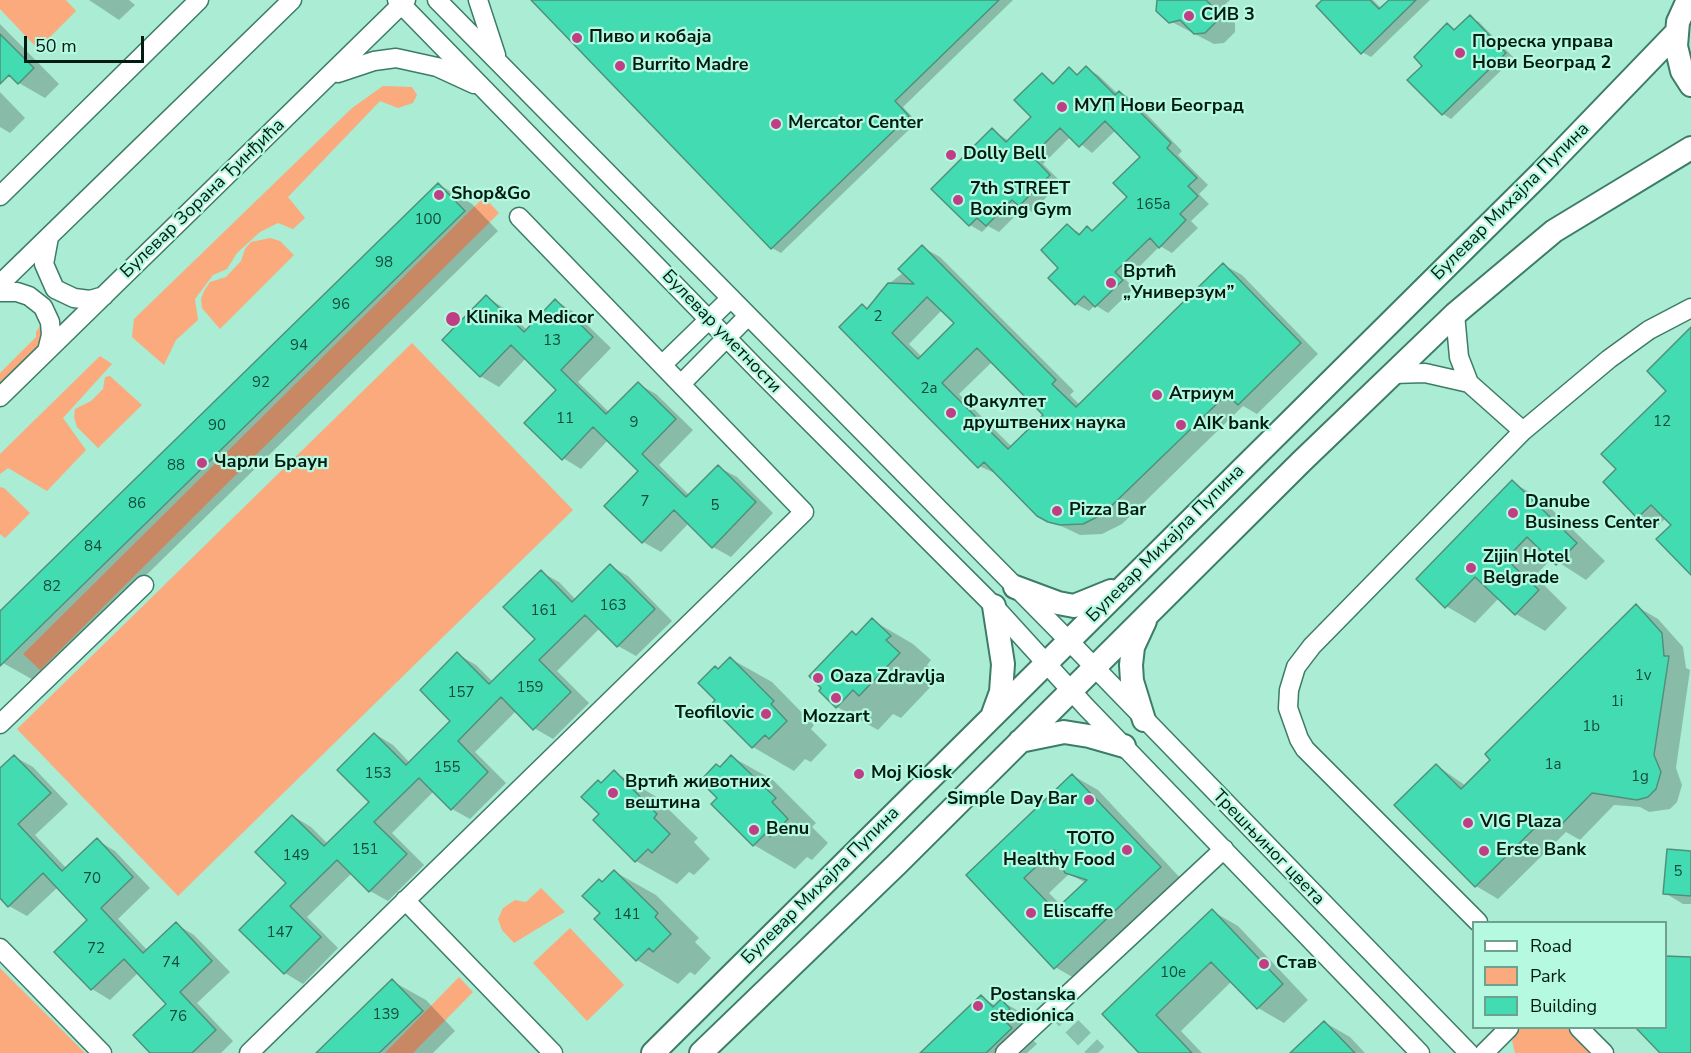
<!DOCTYPE html>
<meta charset="utf-8">
<style>
body{margin:0}
#map{position:relative;width:1691px;height:1053px;overflow:hidden;background:#aaecd4;font-family:"Nunito Sans",sans-serif}
canvas{display:block}
.legend{position:absolute;left:1472px;top:921px;width:195px;height:108px;box-sizing:border-box;background:#b6f9e1;border:2px solid #6ea18f;margin:0;padding:8px 10px;list-style:none;font-size:18px;color:#021c14}
.legend li{display:flex;align-items:center;gap:12px;height:30px}
.legend b{width:30px;border:2px solid #6ea18f}
.scale{position:absolute;left:24px;top:36px;width:120px;height:27px;box-sizing:border-box;border:3px solid #021c14;border-top:0;padding-left:8px;font-size:18px;line-height:21px;white-space:nowrap;color:#021c14;-webkit-text-stroke:4px #b6f9e1;paint-order:stroke}
</style>
<div id="map">
<canvas width="1691" height="1053"></canvas>
<ul class="legend">
<li><b style="height:8px;background:#fff"></b>Road</li>
<li><b style="height:16px;background:#faaa7d"></b>Park</li>
<li><b style="height:16px;background:#43dcb2"></b>Building</li>
</ul>
<div class="scale">50 m</div>
</div>
<script>
const g = document.querySelector('canvas').getContext('2d');
g.lineJoin = 'round';
function paint(path, color) { g.fillStyle = color; g.fill(path, 'evenodd'); }
const poly = rows => new Path2D(rows.map(r => 'M' + r).join(''));
function stroke(path, color, width, dash) { g.strokeStyle = color; g.lineWidth = width; g.lineCap = dash ? 'butt' : 'round'; g.setLineDash(dash || []); g.stroke(path); }
function label(font, color, halo, rows, align = 'center') {
  g.font = font + ' "Nunito Sans",sans-serif'; g.lineWidth = 4.5; g.setLineDash([]); g.textBaseline = 'middle'; g.strokeStyle = halo; g.fillStyle = color; for (const [text, x, y, turn = 0] of rows) {
    g.save(); g.translate(x, y); g.rotate((+turn || 0) * Math.PI / 180); g.textAlign = isNaN(turn) ? turn : align; if (halo) g.strokeText(text, 0, 0); g.fillText(text, 0, 0); g.restore();
  }
}
const green = poly([
 [0,0,66,0,76,11,38,49,0,9],
 [383,86,412,87,417,95,413,103,398,108,380,101,288,197,305,218,293,229,278,223,260,232,237,253,227,269,213,275,195,299,198,320,176,340,164,365,132,337,134,319,352,108],
 [484,197,499,213,40,670,23,654],
 [270,238,280,241,294,255,220,329,202,308,201,299,204,291,210,282,226,277,241,261,245,249,251,242],
 [40,326,45,345,0,392,0,373,36,337,36,332],
 [412,343,573,510,178,896,17,729],
 [100,356,112,364,63,418,86,450,47,491,8,468,0,474,0,454],
 [110,376,142,405,98,448,77,427,74,417,75,409,91,401,103,389,105,377],
 [0,487,4,488,30,513,5,538,0,534],
 [541,888,565,912,514,943,502,930,498,919,503,908,515,900,526,902],
 [570,928,624,985,587,1021,533,963],
 [0,968,85,1053,0,1053],
 [459,977,473,992,413,1053,385,1053],
 [1520,1028,1569,1028,1596,1053,1515,1053,1512,1041]
]);
const shadow = poly([
 [89,0,129,0,135,5,119,20],
 [533,0,1013,0,903,107,917,122,781,253,772,248],
 [1159,0,1230,0,1221,8,1235,23,1235,32,1224,43,1214,44,1170,21],
 [1324,0,1373,0,1382,9,1391,0,1430,0,1371,57,1362,52],
 [1470,17,1479,22,1514,58,1451,119,1443,114,1424,66,1448,25,1456,30],
 [0,24,59,84,45,98,19,83,0,63],
 [1086,68,1098,75,1118,94,1119,92,1132,99,1182,151,1178,155,1208,185,1199,194,1209,204,1191,221,1198,228,1172,253,1160,246,1126,280,1134,288,1108,313,1095,305,1089,311,1076,304,1051,278,1060,268,1068,226,1081,234,1087,228,1094,232,1129,197,1142,157,1116,130,1092,153,1071,136,1043,164,1061,182,1032,212,1024,207,999,232,988,226,982,232,970,225,933,189,992,130,1009,141,1033,117,1042,75,1055,83,1069,69,1079,75],
 [0,92,25,118,10,133,0,127],
 [438,184,472,204,498,231,37,682,3,663,0,659,0,613],
 [922,247,940,257,1074,391,1070,395,1080,405,1224,265,1242,275,1318,354,1257,414,1243,406,1122,524,1102,534,1080,535,1038,515,999,475,979,466,862,306,868,309,881,290,904,272],
 [942,310,956,323,922,357,909,344],
 [992,362,1045,415,1012,447,959,394],
 [486,297,504,308,527,330,556,301,574,312,611,348,578,382,610,413,638,384,656,394,693,430,659,465,690,496,718,467,737,477,773,513,731,557,713,547,689,523,661,552,643,542,640,471,608,440,581,469,563,458,558,390,526,358,499,387,480,376],
 [1691,336,1691,573,1673,525,1666,518,1656,527,1638,517,1619,469,1668,391],
 [1512,482,1541,499,1605,561,1586,580,1552,558,1535,576,1567,608,1545,631,1516,614,1499,598,1475,623,1446,606],
 [610,566,628,576,672,621,636,656,618,646,600,628,557,671,589,703,553,739,534,728,517,710,475,752,506,783,470,819,452,809,434,791,392,833,424,865,388,901,370,891,352,873,307,917,338,948,303,984,285,973,293,816,311,827,328,844,371,802,375,734,393,745,410,763,452,721,457,654,476,665,493,682,537,639,541,572,559,582,576,600],
 [1636,606,1658,619,1683,647,1686,668,1690,670,1676,768,1682,785,1677,802,1670,809,1649,812,1640,807,1614,805,1580,840,1566,832,1498,899,1476,886,1396,805,1436,765,1466,786],
 [872,620,913,644,931,660,927,665,940,677,901,718,893,714,878,730,837,707,824,688,857,636],
 [731,659,772,682,814,725,811,729,827,745,811,762,805,759,794,771,753,747,717,700,719,670],
 [15,757,33,767,68,804,35,835,67,869,97,840,115,851,150,888,118,919,148,951,176,924,194,935,230,972,197,1003,233,1041,221,1053,152,1053,168,1004,139,972,110,1000,92,989,89,920,58,887,27,916,9,906,0,896,0,771],
 [732,757,773,780,816,823,812,827,828,843,812,860,807,857,795,869,754,845,719,798,720,768],
 [614,772,655,796,698,838,694,842,710,859,694,875,689,872,677,884,636,861,601,814,602,784],
 [1072,775,1098,790,1185,883,1081,982,1055,967,968,875],
 [1069,874,1086,883,1062,906,1049,893],
 [1691,852,1691,904,1683,904,1665,893],
 [615,872,656,895,699,938,695,942,711,958,695,975,690,972,678,984,637,960,602,913,603,883],
 [1212,911,1238,926,1308,1000,1284,1023,1258,1008,1232,981,1181,1031,1202,1053,1141,1053,1104,1015],
 [392,981,426,1000,455,1031,433,1053,318,1053],
 [981,997,996,1006,1001,1001,1027,1016,1035,1024,1026,1033,1037,1044,1027,1053,923,1053],
 [1324,1022,1350,1037,1365,1053,1295,1053]
]);
const building = poly([
 [531,0,999,0,895,101,909,116,771,249,531,0],
 [1157,0,1206,0,1217,11,1217,21,1205,33,1194,34,1180,20,1169,23,1156,11,1157,0],
 [1322,0,1370,0,1379,9,1389,0,1416,0,1361,54,1316,6,1322,0],
 [1470,15,1506,53,1442,115,1407,80,1422,66,1414,57,1447,23,1454,30,1470,15],
 [0,34,34,68,18,84,9,75,0,84,0,34],
 [1086,66,1115,95,1119,91,1171,143,1167,148,1197,178,1188,186,1198,196,1180,214,1186,220,1159,248,1150,238,1115,272,1123,280,1095,307,1084,296,1075,305,1048,278,1058,268,1041,250,1067,224,1079,235,1087,226,1092,231,1127,197,1113,183,1140,157,1105,121,1079,147,1060,128,1032,156,1050,175,1019,206,1012,200,986,226,977,218,969,226,931,189,992,128,1006,142,1031,117,1014,100,1042,73,1053,84,1069,67,1077,75,1086,66],
 [438,183,465,211,0,666,0,611,438,183],
 [922,245,1056,380,1052,384,1076,407,1223,263,1301,343,1238,405,1227,394,1103,514,1083,524,1060,525,1048,522,1037,516,984,462,978,468,839,327,862,304,867,309,888,283,914,284,898,269,922,245],
 [927,297,954,323,918,359,892,333,927,297],
 [977,348,1043,415,1008,449,942,383,977,348],
 [486,295,524,332,555,299,593,337,561,370,606,414,638,382,676,419,642,454,686,497,718,465,756,502,712,548,674,510,642,543,604,506,638,471,593,427,562,460,524,423,556,390,511,345,480,377,442,340,486,295],
 [1691,327,1691,575,1656,539,1671,525,1651,505,1637,518,1603,482,1616,469,1601,454,1666,391,1647,371,1691,327],
 [1512,480,1577,543,1556,565,1527,537,1506,559,1539,590,1515,615,1475,577,1445,608,1416,579,1512,480],
 [610,564,655,609,617,647,585,615,539,660,571,692,533,730,501,697,458,741,488,772,451,810,419,778,374,822,407,854,369,892,337,860,290,906,321,937,284,974,239,930,286,883,255,852,292,815,324,846,369,802,337,770,374,733,406,765,450,721,420,690,457,652,489,684,535,639,503,607,541,570,572,602,610,564],
 [1636,604,1662,633,1664,656,1669,656,1654,755,1661,772,1656,789,1648,797,1637,800,1592,793,1557,829,1546,817,1475,887,1394,805,1436,764,1461,789,1490,760,1485,754,1636,604],
 [872,618,891,636,886,640,900,653,859,696,853,690,836,708,819,691,821,688,809,676,852,631,856,635,872,618],
 [730,657,774,701,771,704,787,721,769,739,765,735,752,748,710,706,715,700,698,683,715,666,718,669,730,657],
 [14,755,51,793,18,824,62,871,97,838,133,877,101,908,143,953,176,922,212,961,180,992,216,1030,192,1053,150,1053,133,1035,166,1004,124,959,91,990,54,952,87,920,43,873,8,907,0,898,0,768,14,755],
 [731,755,776,798,772,802,788,819,770,837,766,833,753,846,711,804,717,798,700,781,716,764,720,767,731,755],
 [614,770,657,814,654,818,670,834,652,853,648,849,635,862,593,820,599,814,581,797,598,780,601,783,614,770],
 [1072,774,1161,867,1054,969,966,875,1072,774],
 [1054,850,1065,873,1087,880,1055,910,1024,878,1054,850],
 [1667,849,1691,851,1691,896,1663,894,1667,849],
 [614,870,658,913,655,917,671,934,653,952,649,948,636,961,594,919,600,913,582,896,599,879,602,882,614,870],
 [1212,909,1283,984,1257,1009,1211,962,1156,1015,1192,1053,1139,1053,1102,1014,1212,909],
 [1665,956,1691,957,1691,1053,1660,1053,1636,1028,1665,1028,1665,956],
 [392,979,423,1011,379,1053,316,1053,392,979],
 [981,995,993,1007,1001,999,1010,1009,1001,1017,1012,1028,986,1053,920,1053,981,995],
 [1324,1021,1355,1053,1290,1053,1324,1021]
]);
const minorTunnel = poly([
 [1053,1007,1098,1053]
]);
const minor = poly([
 [397,0,757,369,994,606,1086,707,1420,1053],
 [437,0,1069,641,1469,1053],
 [478,0,496,55],
 [338,73,374,61,396,58,437,67,474,84],
 [0,196,199,0],
 [49,237,44,264,55,289,74,298,90,300,104,296],
 [0,284,292,0],
 [0,292,17,292,29,296,43,307,50,322,51,335,47,351],
 [1455,314,1459,357,1469,383],
 [662,365,731,298],
 [1393,374,1425,373,1469,383,1523,431],
 [681,384,748,316],
 [0,397,406,0],
 [0,724,144,585],
 [405,900,553,1053],
 [1478,922,1305,749,1299,739,1288,708,1289,690,1296,667,1312,646,1523,431,1609,359,1649,330,1691,308],
 [0,948,102,1053],
 [1579,1028,1604,1053],
 [249,1053,804,512,519,217],
 [1005,1053,1224,849],
 [1484,1053,1509,1028]
]);
const major = poly([
 [1688,0,1678,22,1676,46,1682,71,1691,85],
 [1015,587,1058,603,1074,606,1111,591],
 [993,714,1001,692,1003,664,994,606],
 [1144,720,1132,681,1131,665,1133,647,1145,621],
 [1020,741,1064,732,1089,736,1124,746],
 [653,1053,1542,172,1676,33],
 [701,1053,897,864,1301,462,1455,314,1554,231,1691,148]
]);
const markers = [
 [1189,16,6,"#c03e86"],
 [577,38,6,"#c03e86"],
 [1460,53,6,"#c03e86"],
 [620,66,6,"#c03e86"],
 [1062,107,6,"#c03e86"],
 [776,124,6,"#c03e86"],
 [951,155,6,"#c03e86"],
 [439,195,6,"#c03e86"],
 [958,200,6,"#c03e86"],
 [1111,283,6,"#c03e86"],
 [453,319,8,"#c03e86"],
 [1157,395,6,"#c03e86"],
 [951,413,6,"#c03e86"],
 [1181,425,6,"#c03e86"],
 [202,463,6,"#c03e86"],
 [1057,511,6,"#c03e86"],
 [1513,513,6,"#c03e86"],
 [1471,568,6,"#c03e86"],
 [818,678,6,"#c03e86"],
 [836,698,6,"#c03e86"],
 [766,714,6,"#c03e86"],
 [859,774,6,"#c03e86"],
 [613,793,6,"#c03e86"],
 [1089,800,6,"#c03e86"],
 [1468,823,6,"#c03e86"],
 [754,830,6,"#c03e86"],
 [1127,850,6,"#c03e86"],
 [1484,851,6,"#c03e86"],
 [1031,913,6,"#c03e86"],
 [1264,964,6,"#c03e86"],
 [978,1006,6,"#c03e86"]
];
const numberNames = [
 ["165a",1153,205],
 ["100",428,220],
 ["98",384,263],
 ["96",341,305],
 ["2",878,317],
 ["13",552,341],
 ["94",299,346],
 ["92",261,383],
 ["2a",929,389],
 ["11",565,419],
 ["12",1662,422],
 ["9",634,423],
 ["90",217,426],
 ["88",176,466],
 ["7",645,502],
 ["86",137,504],
 ["5",715,506],
 ["84",93,547],
 ["82",52,587],
 ["163",613,606],
 ["161",544,611],
 ["1v",1643,676],
 ["159",530,688],
 ["157",461,693],
 ["1i",1617,702],
 ["1b",1591,727],
 ["1a",1553,765],
 ["155",447,768],
 ["153",378,774],
 ["1g",1640,777],
 ["151",365,850],
 ["149",296,856],
 ["5",1678,872],
 ["70",92,879],
 ["141",627,915],
 ["147",280,933],
 ["72",96,949],
 ["74",171,963],
 ["10e",1173,973],
 ["139",386,1015],
 ["76",178,1017]
];
const poiNames = [
 ["СИВ 3",1201,16],
 ["Пиво и кобаја",589,38],
 ["Пореска управа",1472,43],
 ["Нови Београд 2",1472,64],
 ["Burrito Madre",632,66],
 ["МУП Нови Београд",1074,107],
 ["Mercator Center",788,124],
 ["Dolly Bell",963,155],
 ["7th STREET",970,190],
 ["Boxing Gym",970,211],
 ["Shop&Go",451,195],
 ["Вртић",1123,273],
 ["„Универзум”",1123,294],
 ["Klinika Medicor",466,319],
 ["Атриум",1169,395],
 ["Факултет",963,403],
 ["друштвених наука",963,424],
 ["AIK bank",1193,425],
 ["Чарли Браун",214,463],
 ["Danube",1525,503],
 ["Business Center",1525,524],
 ["Pizza Bar",1069,511],
 ["Zijin Hotel",1483,558],
 ["Belgrade",1483,579],
 ["Oaza Zdravlja",830,678],
 ["Teofilovic",754,714,"right"],
 ["Mozzart",836,718,"center"],
 ["Moj Kiosk",871,774],
 ["Вртић животних",625,783],
 ["вештина",625,804],
 ["Simple Day Bar",1077,800,"right"],
 ["VIG Plaza",1480,823],
 ["Benu",766,830],
 ["TOTO",1115,840,"right"],
 ["Healthy Food",1115,861,"right"],
 ["Erste Bank",1496,851],
 ["Eliscaffe",1043,913],
 ["Став",1276,964],
 ["Postanska",990,996],
 ["stedionica",990,1017]
];
const streetNames = [
 ["Булевар Зорана Ђинђића",203,199,-44],
 ["Булевар Михајла Пупина",1511,202,-45],
 ["Булевар уметности",721,332,46],
 ["Булевар Михајла Пупина",1166,544,-45],
 ["Трешњиног цвета",1268,848,46],
 ["Булевар Михајла Пупина",821,886,-45]
];
paint(green, '#faaa7d');
paint(shadow, '#0003');
paint(building, '#43dcb2');
stroke(building, '#50907a', 1.5);
stroke(minorTunnel, '#88c2ae', 18, [18, 9]);
stroke(minor, '#3c7c68', 21);
stroke(major, '#3c7c68', 26);
stroke(minor, '#fff', 18);
stroke(major, '#fff', 22);
for (const [x, y, r, color] of markers) { const dot = new Path2D(); dot.arc(x, y, r, 0, 2 * Math.PI); g.fillStyle = color; g.fill(dot); stroke(dot, '#b6f9e1', 2); }
label('15px', '#124c3c', null, numberNames);
label('bold 18px', '#021c14', '#b6f9e1', poiNames, 'left');
label('18px', '#021c14', '#b6f9e1', streetNames);
</script>
